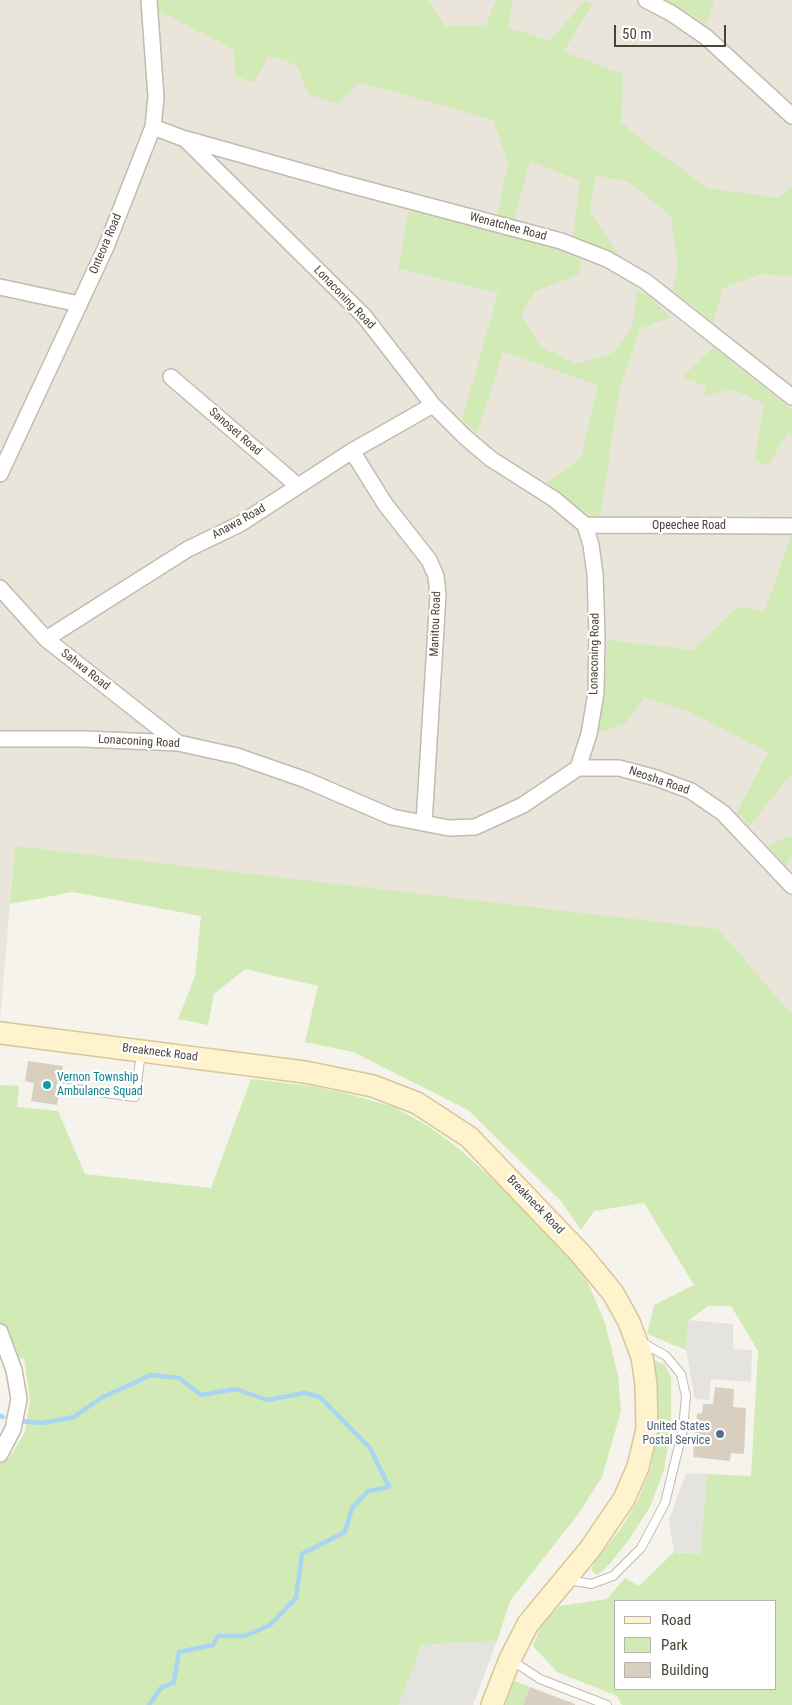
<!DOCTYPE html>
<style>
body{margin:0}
#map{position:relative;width:792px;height:1705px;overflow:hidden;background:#f6f3ec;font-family:"Roboto Condensed",sans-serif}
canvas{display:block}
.legend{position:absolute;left:614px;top:1600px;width:162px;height:90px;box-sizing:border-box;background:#fff;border:1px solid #b7b4b0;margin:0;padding:6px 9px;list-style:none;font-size:15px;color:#4b4439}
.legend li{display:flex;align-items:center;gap:10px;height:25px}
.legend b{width:25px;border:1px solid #b7b4b0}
.scale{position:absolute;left:614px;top:25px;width:112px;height:22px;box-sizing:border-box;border:2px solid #4b4439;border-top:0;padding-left:6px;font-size:15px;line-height:18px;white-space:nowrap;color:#4b4439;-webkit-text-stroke:4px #fff;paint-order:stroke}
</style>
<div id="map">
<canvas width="792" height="1705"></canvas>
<ul class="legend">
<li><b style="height:6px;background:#fff3cd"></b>Road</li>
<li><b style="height:14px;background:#d2eab5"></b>Park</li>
<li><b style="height:14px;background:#d8cfc1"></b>Building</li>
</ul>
<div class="scale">50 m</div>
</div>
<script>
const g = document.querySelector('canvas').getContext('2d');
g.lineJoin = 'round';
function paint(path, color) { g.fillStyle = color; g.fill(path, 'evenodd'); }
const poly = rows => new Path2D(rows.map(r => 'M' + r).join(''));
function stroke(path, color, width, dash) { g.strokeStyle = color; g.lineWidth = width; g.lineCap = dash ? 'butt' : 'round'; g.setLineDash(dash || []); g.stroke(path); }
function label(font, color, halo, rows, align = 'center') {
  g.font = font + ' "Roboto Condensed",sans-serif'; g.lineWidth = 4.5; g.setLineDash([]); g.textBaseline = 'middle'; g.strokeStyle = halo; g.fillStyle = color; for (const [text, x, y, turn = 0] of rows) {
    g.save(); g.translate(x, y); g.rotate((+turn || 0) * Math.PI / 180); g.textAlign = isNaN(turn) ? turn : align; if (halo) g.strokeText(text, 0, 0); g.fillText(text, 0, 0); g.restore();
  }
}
const residential = poly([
 [0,0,792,0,792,1016,15,846,0,1021]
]);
const green = poly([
 [157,0,427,0,445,26,486,25,496,0,513,0,508,27,550,41,584,1,593,4,563,52,623,74,621,122,643,141,708,188,778,198,792,186,792,276,762,274,723,288,713,322,672,290,678,269,671,216,629,182,596,175,590,212,618,255,573,235,580,181,530,161,514,220,497,217,508,163,493,120,359,82,337,104,308,94,297,65,269,56,253,83,236,76,233,49,157,10],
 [665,0,714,0,707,24],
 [409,210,554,248,581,260,580,274,536,291,521,314,540,346,576,364,613,353,632,328,637,290,649,296,671,317,640,329,619,392,600,518,580,510,546,483,581,458,598,385,503,352,477,434,462,419,498,293,398,268],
 [714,347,792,410,792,435,788,432,768,465,754,460,764,404,732,389,704,396,706,386,682,377],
 [791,535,792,535,792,773,750,826,737,813,768,752,692,713,645,697,626,723,597,733,605,685,608,640,693,650,737,607,765,611],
 [792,836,792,856,785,865,767,845],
 [15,846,718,929,792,1015,792,1705,622,1705,617,1696,557,1672,533,1646,542,1623,560,1606,607,1599,625,1578,639,1586,674,1552,700,1554,707,1474,751,1476,758,1351,731,1306,708,1306,689,1320,686,1350,647,1334,654,1305,694,1285,644,1203,594,1211,581,1230,561,1201,468,1110,353,1052,305,1042,318,986,245,969,214,994,208,1025,178,1019,195,976,201,916,73,892,10,904],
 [616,1601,776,1601,776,1689,616,1689],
 [251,1079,311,1086,352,1095,394,1107,428,1126,457,1147,488,1175,537,1221,584,1273,605,1323,618,1375,621,1411,602,1477,579,1513,510,1601,497,1641,422,1645,399,1705,0,1705,0,1455,9,1458,25,1432,30,1400,24,1359,0,1350,0,1085,19,1086,17,1107,58,1111,85,1174,211,1188],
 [652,1359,665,1365,671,1378,671,1429,664,1470,650,1507,628,1541,608,1566,597,1575,591,1570,597,1558,620,1530,638,1500,651,1467,658,1428,657,1381],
 [513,1680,530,1687,523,1705,504,1705]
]);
const parking = poly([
 [688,1320,733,1324,733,1349,752,1350,751,1382,711,1379,709,1400,695,1399,686,1350],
 [686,1473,707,1474,700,1554,674,1552,669,1520],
 [497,1641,473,1705,399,1705,422,1645]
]);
const stream = poly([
 [0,1416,3,1417],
 [21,1421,42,1423,74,1417,101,1398,151,1375,179,1378,201,1395,236,1389,267,1400,305,1393,320,1397,370,1448,389,1487,368,1491,352,1508,345,1532,302,1554,296,1598,270,1625,245,1636,218,1636,213,1645,179,1652,174,1682,161,1688,149,1705]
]);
const building = poly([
 [28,1061,63,1066,61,1081,57,1082,55,1086,55,1090,59,1092,57,1105,31,1101,34,1083,25,1081],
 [715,1387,734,1389,733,1407,746,1408,744,1454,731,1453,730,1461,693,1457,697,1414,702,1413,703,1404,713,1404],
 [530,1687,575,1704,575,1705,523,1705]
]);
const lane = poly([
 [60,1087,135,1097,141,1053],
 [569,1580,591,1584,613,1576,641,1548,665,1503,683,1429,686,1396,681,1374,666,1356,640,1341],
 [511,1660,540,1679,607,1705]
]);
const street = poly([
 [646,0,671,13,706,37,792,116],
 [186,139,339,182,561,241,607,259,645,281,792,397],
 [0,287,79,304],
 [171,377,298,486],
 [352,451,385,504,429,560,436,576,438,595,424,823],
 [0,474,106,247,153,127,156,97,149,0],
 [585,525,792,526],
 [0,588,46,639,178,743],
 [46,639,188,549,240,524,352,451,433,405],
 [0,739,84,739,178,743,237,756,306,780,392,817,449,828,475,827,523,805,578,768,589,734,596,693,597,634,595,574,591,545,585,525,554,499,491,459,465,437,433,405,364,316,185,139,153,127],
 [578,768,619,768,656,778,691,791,723,813,792,886],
 [0,1332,14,1370,19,1399,13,1429,0,1454]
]);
const secondary = poly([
 [0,1033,305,1072,373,1086,417,1103,469,1137,580,1253,613,1293,629,1322,642,1357,646,1384,647,1429,638,1467,624,1499,590,1549,528,1624,510,1659,492,1705]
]);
const markers = [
 [47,1085,5,"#0f9aa8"],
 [720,1434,5,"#5c6f8a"]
];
const streetNames = [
 ["Wenatchee Road",508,227,15],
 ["Onteora Road",106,244,-67],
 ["Lonaconing Road",344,298,46],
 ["Sanoset Road",235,432,41],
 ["Anawa Road",239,522,-29],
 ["Opeechee Road",689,526],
 ["Manitou Road",436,624,-88],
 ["Lonaconing Road",595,654,-89],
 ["Sahwa Road",85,670,38],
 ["Lonaconing Road",139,742,3],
 ["Neosha Road",659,781,19],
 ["Breakneck Road",160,1053,7],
 ["Breakneck Road",535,1205,46]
];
const cultureNames = [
 ["Vernon Township",57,1078],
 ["Ambulance Squad",57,1092]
];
const serviceNames = [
 ["United States",710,1427],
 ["Postal Service",710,1441]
];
paint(residential, '#eae5da');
paint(green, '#d2eab5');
paint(parking, '#e5e3e0');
stroke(stream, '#a9d4f2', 4.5);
paint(building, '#d8cfc1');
stroke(lane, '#c2bbae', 10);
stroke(street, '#c2bbae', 18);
stroke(secondary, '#d6c79b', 24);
stroke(lane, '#fff', 8);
stroke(street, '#fff', 15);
stroke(secondary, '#fff3cd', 21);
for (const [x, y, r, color] of markers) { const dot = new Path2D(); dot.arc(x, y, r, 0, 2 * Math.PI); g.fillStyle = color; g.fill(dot); stroke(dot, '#fff', 2); }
label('12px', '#4b4439', '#fff', streetNames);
label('12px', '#0d838f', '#fff', cultureNames, 'left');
label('12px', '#4e5e75', '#fff', serviceNames, 'right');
</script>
